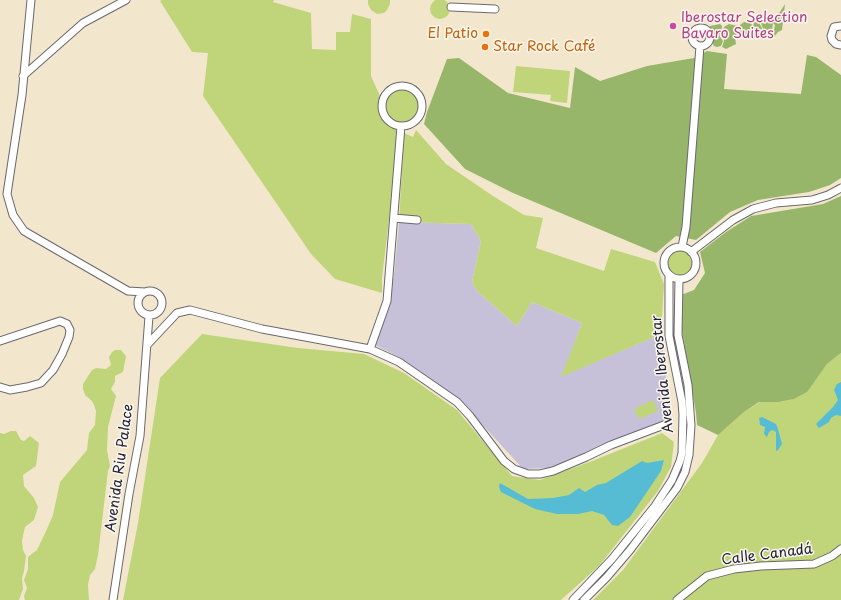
<!DOCTYPE html>
<meta charset="utf-8">
<style>
body{margin:0}
canvas{display:block;background:#f2e7cd}
</style>
<canvas width="841" height="600"></canvas>
<script>
const g = document.querySelector('canvas').getContext('2d');
g.lineJoin = 'round';
function paint(path, color) { g.fillStyle = color; g.fill(path, 'evenodd'); }
const poly = rows => new Path2D(rows.map(r => 'M' + r).join(''));
function stroke(path, color, width, dash) { g.strokeStyle = color; g.lineWidth = width; g.lineCap = dash ? 'butt' : 'round'; g.setLineDash(dash || []); g.stroke(path); }
function label(font, color, halo, rows, align = 'center') {
  g.font = font + ' "Playpen Sans",sans-serif'; g.lineWidth = 3; g.setLineDash([]); g.textBaseline = 'middle'; g.strokeStyle = halo; g.fillStyle = color; for (const [text, x, y, turn = 0] of rows) {
    g.save(); g.translate(x, y); g.rotate((+turn || 0) * Math.PI / 180); g.textAlign = isNaN(turn) ? turn : align; if (halo) g.strokeText(text, 0, 0); g.fillText(text, 0, 0); g.restore();
  }
}
const industrial = poly([
 [399,222,471,224,481,241,472,282,478,292,517,326,532,302,582,323,562,376,661,334,671,419,550,468,523,469,457,397,399,357,375,345,394,276]
]);
const green = poly([
 '430 9a10 10 0 1 1 20 0a10 10 0 1 1-20 0Z',
 [162,0,274,0,273,2,311,13,312,49,336,50,336,32,350,32,352,14,371,19,371,76,380,96,379,106,388,125,397,129,392,194,382,278,382,293,335,279,311,254,203,96,208,53,192,52,160,1],
 [368,0,390,0,390,4,387,10,384,13,377,14,371,10,368,4],
 [516,66,570,71,567,103,550,101,551,95,513,92],
 '382 106a20 20 0 1 1 40 0a20 20 0 1 1-40 0Z',
 [416,130,446,164,493,196,524,215,543,218,536,248,604,271,611,249,655,262,664,284,661,334,561,377,582,323,532,302,517,326,478,292,472,282,481,241,471,224,399,222,404,133,413,137],
 '664 263a16 16 0 1 1 32 0a16 16 0 1 1-32 0Z',
 [202,334,298,348,364,354,404,373,457,410,512,476,540,480,592,461,662,433,674,442,671,467,658,491,599,566,561,600,123,600,138,523,160,378],
 [115,350,121,350,126,356,123,372,115,376,115,382,111,389,116,396,108,427,107,450,110,466,108,471,98,555,95,569,90,575,88,585,89,600,25,600,24,596,27,588,24,580,28,569,28,557,37,550,47,529,53,515,60,482,87,450,89,433,95,425,96,411,94,405,92,401,85,395,83,389,83,384,92,370,96,368,106,369,111,365,109,357,112,352],
 [841,353,841,600,593,600,623,570,702,463,718,435,744,412,760,402,779,402,794,399,806,392,827,364],
 [653,400,658,411,639,419,634,409],
 [11,431,16,431,21,440,24,441,30,436,39,443,36,466,23,475,24,486,34,498,38,507,34,520,25,527,24,531,22,541,23,550,26,556,24,571,22,578,23,589,19,600,0,600,0,433,4,434]
]);
const forest = poly([
 [785,4,782,30,778,32,774,37,770,35,767,38,764,37,764,35,765,33,774,30,775,25,773,23,772,30,764,31,761,23,762,21,764,19,776,20,776,18],
 [744,22,752,23,750,35,747,36,743,37,739,35,740,25],
 [754,22,759,23,762,28,762,34,759,38,751,37],
 [720,24,722,26,721,33,719,35,723,41,721,46,717,47,714,46,712,42,715,39,719,39,711,32,710,26],
 [729,24,737,26,739,30,735,37,736,44,726,49,722,47,724,41,723,31,724,27],
 [707,51,727,54,724,89,801,94,807,55,816,57,841,75,841,178,830,185,809,192,758,200,730,212,696,240,676,236,656,253,513,193,465,169,424,124,427,112,447,59,459,58,508,93,570,108,575,67,600,81,647,66,694,58],
 [841,196,841,353,827,364,807,392,794,399,779,402,759,402,744,412,718,435,697,425,696,413,682,331,681,295,694,290,705,273,700,252,726,232,751,216,823,204]
]);
const water = poly([
 [841,382,841,416,836,415,831,418,829,422,819,428,816,424,833,407,838,400,834,390,837,384],
 [762,417,776,424,778,429,782,444,778,450,776,451,776,432,772,430,769,432,767,437,764,434,765,427,760,425,759,418],
 [664,460,661,471,630,517,618,526,612,525,604,515,592,511,578,514,557,514,535,509,501,492,499,487,500,483,528,499,553,498,569,495,579,488,585,492,597,485,606,483,642,461,647,463]
]);
const minor = poly([
 [31,0,22,95,7,194,13,215,24,231,128,291,145,292],
 [451,7,495,9],
 [841,26,834,27,831,36,832,40,836,44,841,45],
 '692 37a9 9 0 1 1 18 0a9 9 0 1 1-18 0Z',
 [23,76,83,23,126,0],
 '382 106a20 20 0 1 1 40 0a20 20 0 1 1-40 0Z',
 [394,218,417,220],
 [682,247,686,227,687,214,700,46],
 '664 263a16 16 0 1 1 32 0a16 16 0 1 1-32 0Z',
 [691,252,733,220,753,209,776,203,812,200,828,195,841,188],
 '138 303a12 12 0 1 1 24 0a12 12 0 1 1-24 0Z',
 [0,341,60,321,67,324,70,330,69,337,62,354,53,370,41,383,27,387,10,390,0,387],
 [147,345,177,313,190,310,262,329,370,349,399,362,457,402,470,416,504,461,514,469,528,474,540,474,553,471,586,457,611,445,664,425],
 [370,349,387,301,401,126],
 [113,600,129,494,140,436,149,316],
 [573,600,612,559,655,506,672,480,680,461,682,453,683,415,682,402,669,336,669,275],
 [584,600,607,577,630,550,677,488,685,472,689,455,691,425,688,385,678,335,679,279],
 [677,600,707,576,734,569,761,566,814,564,832,556,841,549]
]);
const markers = [
 [673,26,4,"#d1479c"],
 [486,34,4,"#e8710a"],
 [485,47,4,"#e8710a"]
];
const hotelNames = [
 ["Iberostar Selection",681,18],
 ["Bavaro Suites",681,34]
];
const foodNames = [
 ["El Patio",478,34],
 ["Star Rock Café",493,47,"left"]
];
const streetNames = [
 ["Avenida Iberostar",663,374,-96],
 ["Avenida Riu Palace",120,468,-82],
 ["Calle Canadá",767,555,-7]
];
paint(industrial, '#c6c0d9');
paint(green, '#c0d579');
paint(forest, '#98b669');
paint(water, '#56bcd4');
stroke(minor, '#6b676e', 9);
stroke(minor, '#fff', 7);
for (const [x, y, r, color] of markers) { const dot = new Path2D(); dot.arc(x, y, r, 0, 2 * Math.PI); g.fillStyle = color; g.fill(dot); stroke(dot, '#fbf7ec', 1.5); }
label('14px', '#b23c85', '#fbf7ec', hotelNames, 'left');
label('14px', '#c56008', '#fbf7ec', foodNames, 'right');
label('14px', '#22223b', '#fbf7ec', streetNames);
</script>
